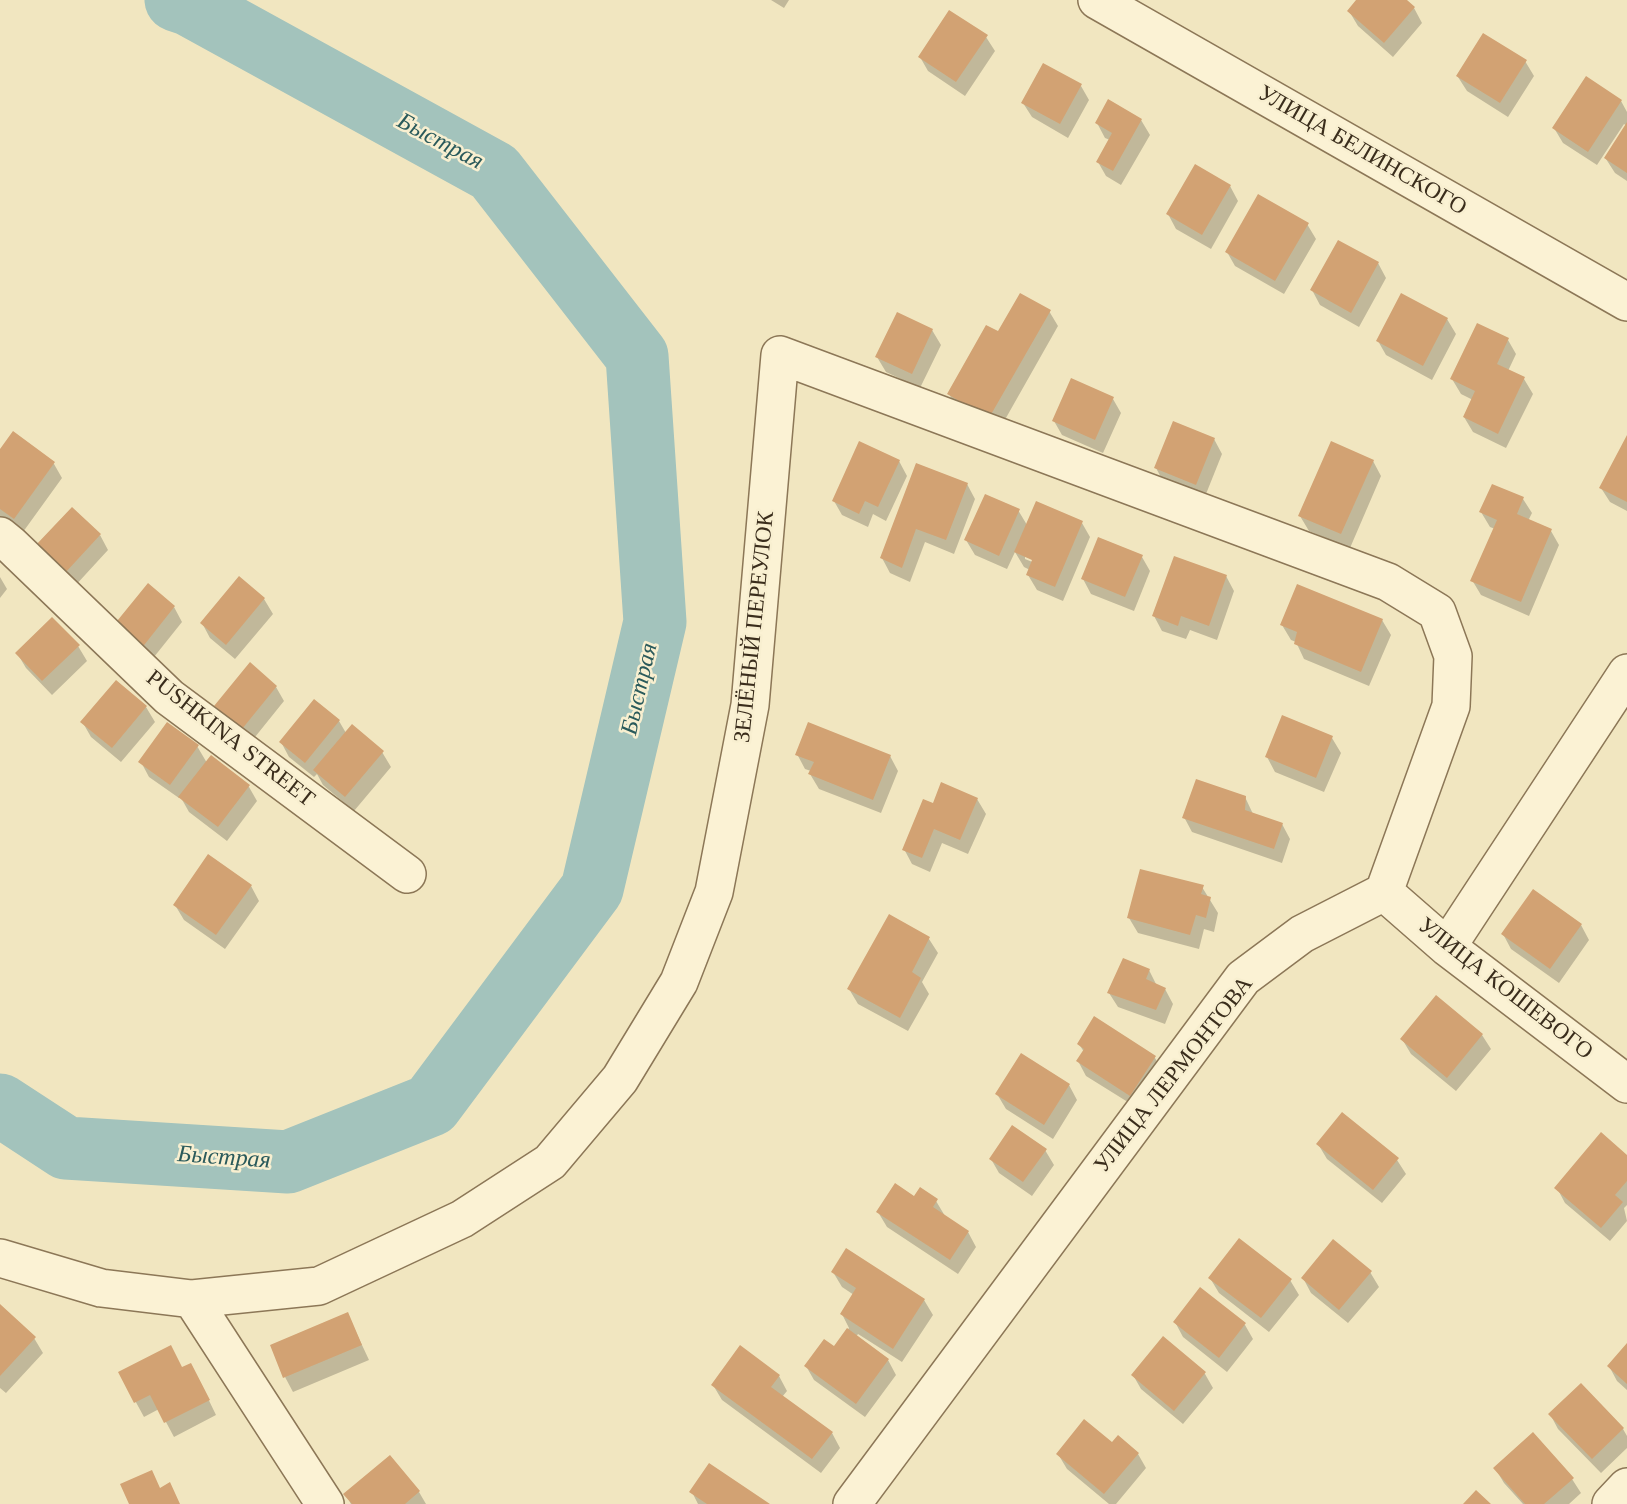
<!DOCTYPE html>
<meta charset="utf-8">
<style>
body{margin:0}
canvas{display:block;background:#f1e6c0}
</style>
<canvas width="1627" height="1504"></canvas>
<script>
const g = document.querySelector('canvas').getContext('2d');
g.lineJoin = 'round';
function paint(path, color) { g.fillStyle = color; g.fill(path, 'evenodd'); }
const poly = rows => new Path2D(rows.map(r => 'M' + r).join(''));
function stroke(path, color, width, dash) { g.strokeStyle = color; g.lineWidth = width; g.lineCap = dash ? 'butt' : 'round'; g.setLineDash(dash || []); g.stroke(path); }
function label(font, color, halo, rows, align = 'center') {
  g.font = font + ' "Times New Roman",serif'; g.lineWidth = 5; g.setLineDash([]); g.textBaseline = 'middle'; g.strokeStyle = halo; g.fillStyle = color; for (const [text, x, y, turn = 0] of rows) {
    g.save(); g.translate(x, y); g.rotate((+turn || 0) * Math.PI / 180); g.textAlign = isNaN(turn) ? turn : align; if (halo) g.strokeText(text, 0, 0); g.fillText(text, 0, 0); g.restore();
  }
}
const shadow = poly([
 [771,0,789,0,784,8],
 [1359,0,1404,0,1414,8,1422,23,1393,57,1358,26,1349,11],
 [986,37,995,51,965,96,928,71,920,57],
 [1525,61,1534,76,1508,117,1467,91,1458,77],
 [1081,86,1089,100,1068,138,1032,117,1023,103],
 [1621,101,1627,112,1627,181,1615,173,1606,159,1627,126,1624,124,1597,165,1563,143,1554,128],
 [1141,120,1150,135,1121,185,1106,176,1098,162,1110,140,1105,138,1097,123],
 [1230,186,1238,201,1211,249,1176,229,1168,214],
 [1307,224,1316,239,1284,294,1235,266,1227,252],
 [1378,263,1386,278,1359,327,1320,305,1312,290],
 [1049,311,1058,326,998,432,958,409,949,394,999,334],
 [1447,319,1456,334,1432,380,1386,355,1378,341],
 [932,330,941,345,920,388,886,372,877,357],
 [1508,340,1516,354,1508,371,1524,379,1533,394,1506,448,1473,432,1464,417,1473,400,1461,394,1452,379],
 [1113,399,1121,413,1103,453,1062,435,1054,421],
 [13,434,54,464,62,478,23,532,0,516,0,451],
 [1214,439,1222,454,1204,499,1164,483,1156,468],
 [1627,440,1627,511,1610,502,1601,488],
 [899,461,907,476,886,521,873,514,868,527,842,515,834,501],
 [1373,461,1381,476,1350,548,1309,531,1300,516],
 [967,484,975,499,954,554,925,542,910,582,890,573,882,558],
 [1523,499,1532,513,1528,521,1551,531,1559,545,1529,616,1481,595,1472,580,1495,529,1490,527,1481,512],
 [1018,510,1027,525,1082,523,1090,537,1063,601,1037,590,1028,575,1030,570,1024,567,1015,552,1007,569,975,555,966,540],
 [1025,555,1040,565,1025,559],
 [100,535,108,550,74,587,46,561],
 [1142,557,1150,571,1134,611,1091,594,1083,579],
 [1226,576,1234,591,1217,640,1190,630,1186,639,1162,631,1154,616],
 [0,577,7,589,0,598],
 [239,579,264,599,273,614,235,659,210,638,202,623],
 [174,607,182,622,150,662,124,641],
 [1382,620,1391,635,1369,686,1304,659,1296,642,1291,640,1282,625],
 [78,646,87,661,52,695,26,668,17,653],
 [276,687,284,701,251,742,225,721,216,706],
 [314,701,339,721,346,733,382,752,391,767,354,811,323,785,317,774,314,777,289,757,281,742],
 [146,707,155,722,121,762,91,737,83,723],
 [1332,738,1341,753,1324,792,1275,772,1267,757],
 [197,746,207,763,211,758,249,787,257,801,227,841,189,812,180,796,179,798,149,777,141,762],
 [797,754,890,756,898,771,881,813,819,789,810,774,811,771,805,769],
 [1245,797,1253,814,1282,824,1290,839,1282,863,1192,832,1184,817],
 [977,799,986,814,968,854,942,843,930,872,912,864,904,849,934,805],
 [251,886,259,901,225,949,184,920,175,905],
 [1202,887,1218,913,1214,932,1204,929,1199,949,1138,933,1129,918],
 [889,917,929,939,938,953,922,982,929,994,908,1031,858,1004,849,989],
 [1581,925,1589,940,1559,983,1511,949,1503,934],
 [1149,970,1157,986,1165,989,1173,1004,1165,1024,1118,1007,1109,993],
 [1482,1035,1491,1049,1456,1091,1411,1054,1402,1039],
 [1079,1044,1155,1058,1163,1072,1139,1109,1086,1076,1078,1061,1084,1052],
 [1069,1085,1077,1100,1053,1139,1006,1109,997,1094],
 [1318,1144,1397,1160,1406,1174,1382,1203,1327,1159],
 [1045,1150,1054,1165,1032,1196,999,1173,991,1159],
 [1627,1157,1627,1205,1624,1208,1627,1221,1610,1241,1565,1203,1557,1188],
 [914,1199,936,1201,945,1216,968,1232,976,1247,958,1274,887,1227,878,1212],
 [833,1272,924,1300,933,1315,902,1362,858,1334,856,1337,888,1360,896,1375,865,1417,814,1380,806,1366,834,1349,849,1328,842,1314,854,1295,842,1287],
 [1370,1272,1379,1287,1348,1323,1311,1293,1303,1278],
 [1210,1278,1290,1280,1299,1295,1269,1332,1219,1293],
 [0,1307,34,1338,43,1353,6,1393,0,1388],
 [348,1315,369,1360,293,1392,285,1377],
 [1175,1322,1245,1325,1253,1339,1227,1372,1183,1337],
 [1163,1338,1205,1374,1213,1388,1183,1424,1141,1389,1133,1375],
 [1627,1346,1627,1390,1617,1381,1609,1366],
 [182,1369,199,1380,216,1415,174,1437,159,1409,144,1417,120,1373],
 [779,1376,787,1391,782,1397,832,1433,840,1448,821,1473,722,1400,713,1385],
 [1581,1385,1623,1429,1627,1436,1627,1448,1601,1473,1558,1429,1550,1414],
 [1112,1445,1138,1454,1146,1468,1116,1504,1109,1504,1067,1469,1058,1454],
 [390,1458,419,1492,426,1504,351,1504,346,1495],
 [1495,1468,1572,1479,1581,1493,1569,1504,1523,1504,1504,1483],
 [692,1492,767,1504,698,1504]
]);
const river = poly([
 [0,1105,66,1148,288,1162,431,1105,592,889,655,622,637,356,494,172,188,4,176,0]
]);
const building = poly([
 [1356,0,1407,0,1415,7,1384,43,1347,11],
 [949,10,988,35,956,82,918,57],
 [1483,33,1527,60,1500,103,1456,76],
 [1043,63,1082,84,1060,124,1021,103],
 [1586,76,1622,100,1588,152,1552,128],
 [1108,99,1142,119,1113,171,1096,162,1112,133,1095,123],
 [1627,122,1627,173,1604,158],
 [1195,164,1231,185,1202,235,1166,214],
 [1258,194,1309,223,1275,281,1225,252],
 [1338,240,1379,262,1351,313,1310,290],
 [1020,293,1051,310,989,418,947,394,986,325,998,331],
 [1401,293,1448,318,1423,366,1376,341],
 [897,312,933,329,912,374,875,357],
 [1477,323,1509,338,1497,364,1525,377,1498,434,1463,417,1475,391,1450,379],
 [1071,378,1114,397,1095,440,1052,421],
 [1173,421,1215,438,1196,485,1154,468],
 [13,431,55,462,14,519,0,509,0,449],
 [1627,435,1627,502,1599,488],
 [859,441,900,460,878,507,865,501,859,514,832,501],
 [1331,441,1374,460,1341,534,1298,516],
 [916,463,968,483,946,540,916,529,902,568,880,558],
 [1492,484,1524,497,1517,514,1552,529,1521,602,1470,581,1497,520,1479,512],
 [985,494,1020,509,999,556,964,540],
 [1036,501,1083,521,1055,587,1026,575,1032,560,1014,552],
 [72,507,101,534,65,573,35,546],
 [1098,537,1143,555,1125,597,1081,579],
 [1174,556,1227,575,1209,626,1181,616,1178,626,1152,616],
 [239,576,265,598,226,645,200,623],
 [148,583,175,606,141,649,113,626],
 [1297,584,1383,619,1361,672,1294,644,1297,632,1280,625],
 [52,617,80,645,42,681,15,653],
 [250,662,277,686,242,729,214,706],
 [116,680,147,706,112,748,80,722],
 [314,699,340,720,305,763,279,742],
 [1282,715,1333,736,1316,778,1265,757],
 [167,722,199,745,170,785,138,762],
 [808,722,891,755,873,800,808,774,814,762,795,755],
 [352,724,384,751,345,797,313,770],
 [211,755,250,785,218,827,178,797],
 [1196,779,1246,796,1245,810,1283,823,1274,849,1182,818],
 [941,782,978,798,960,840,934,829,922,858,902,850,923,799,933,803],
 [208,854,252,885,216,935,173,905],
 [1140,869,1204,885,1201,894,1211,897,1206,918,1196,915,1190,935,1127,918],
 [1533,889,1582,924,1550,969,1501,934],
 [889,914,930,937,912,972,921,978,900,1018,847,989],
 [1123,958,1150,969,1146,979,1166,988,1156,1010,1107,993],
 [1436,995,1483,1034,1447,1078,1400,1039],
 [1094,1016,1156,1056,1130,1096,1076,1061,1084,1049,1077,1044],
 [1021,1053,1070,1084,1044,1125,995,1094],
 [1342,1112,1399,1158,1373,1190,1316,1144],
 [1012,1125,1047,1149,1023,1182,989,1159],
 [1601,1132,1627,1155,1627,1181,1615,1195,1623,1202,1601,1228,1554,1188],
 [895,1183,914,1196,920,1187,938,1199,933,1207,969,1231,950,1260,876,1212],
 [1239,1238,1292,1279,1261,1318,1208,1278],
 [1333,1239,1372,1271,1339,1310,1301,1278],
 [846,1248,925,1299,893,1349,840,1314,856,1288,831,1272],
 [1200,1287,1246,1323,1219,1358,1173,1322],
 [0,1304,36,1337,0,1376],
 [348,1312,362,1345,283,1378,270,1345],
 [847,1328,889,1359,856,1404,804,1366,824,1339,834,1346],
 [1163,1336,1206,1372,1174,1411,1131,1375],
 [1627,1343,1627,1384,1607,1366],
 [171,1345,182,1367,191,1363,210,1400,164,1423,150,1395,134,1403,118,1372],
 [740,1345,780,1375,771,1387,833,1432,812,1459,711,1385],
 [1581,1383,1624,1428,1592,1459,1548,1414],
 [1084,1419,1112,1442,1118,1435,1139,1453,1104,1494,1056,1454],
 [1533,1432,1574,1478,1544,1504,1525,1504,1493,1468],
 [390,1455,420,1491,405,1504,352,1504,343,1494],
 [709,1463,770,1504,707,1504,689,1492],
 [152,1470,160,1488,170,1482,180,1504,129,1504,120,1484],
 [1476,1490,1491,1504,1463,1504]
]);
const minor = poly([
 [1097,0,1627,302],
 [0,536,11,545,169,697,407,874],
 [1384,892,1447,947,1627,1084],
 [1447,947,1627,673],
 [0,1258,101,1288,192,1299,325,1504],
 [192,1299,319,1286,462,1219,550,1162,620,1079,679,982,714,892,750,705,780,355,1388,582,1437,612,1453,656,1451,706,1384,892,1302,934,1243,978,852,1504],
 [1611,1504,1627,1487]
]);
const streetNames = [
 ["УЛИЦА БЕЛИНСКОГО",1362,151,30],
 ["ЗЕЛЁНЫЙ ПЕРЕУЛОК",755,627,-84],
 ["PUSHKINA STREET",230,739,38],
 ["УЛИЦА КОШЕВОГО",1505,989,38],
 ["УЛИЦА ЛЕРМОНТОВА",1174,1075,-52]
];
const waterNames = [
 ["Быстрая",440,142,28],
 ["Быстрая",640,689,-77],
 ["Быстрая",224,1158,4]
];
paint(shadow, '#0003');
stroke(river, '#a3c3bc', 63);
paint(building, '#d2a273');
stroke(minor, '#8c7757', 40);
stroke(minor, '#fbf2d4', 37);
label('23px', '#3a2d1c', '#f8efd0', streetNames);
label('italic 24px', '#2a5a5b', '#f8efd0', waterNames);
</script>
